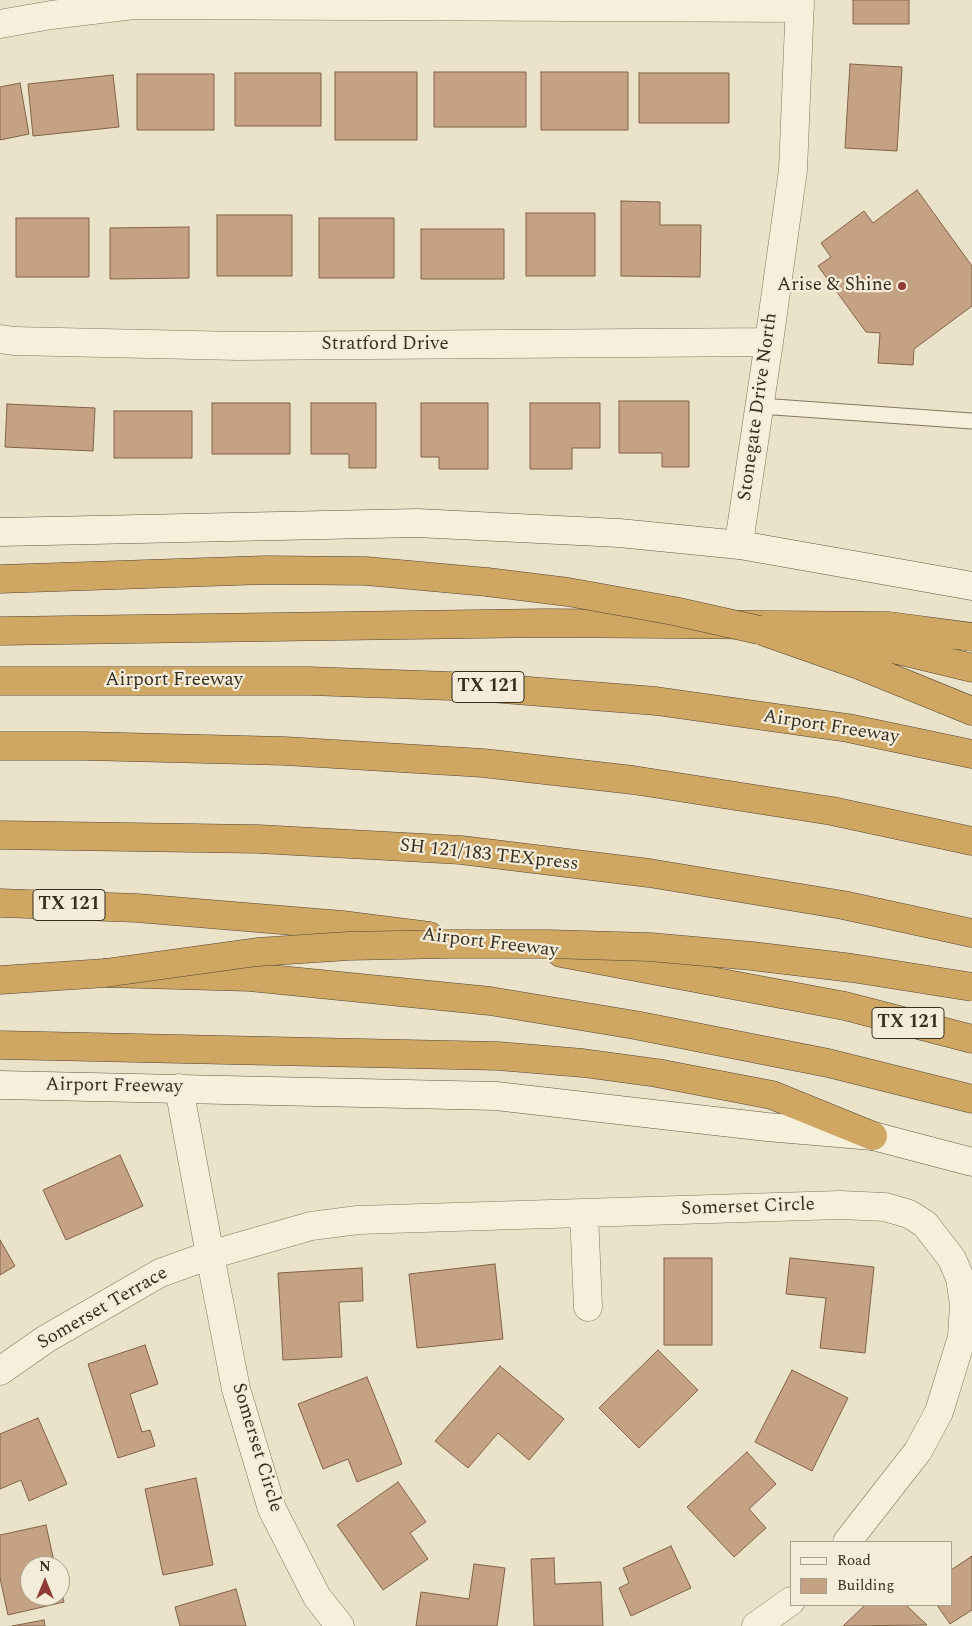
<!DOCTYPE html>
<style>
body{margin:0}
#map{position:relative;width:972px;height:1626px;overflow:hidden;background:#eae2c9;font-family:Spectral,serif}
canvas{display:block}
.legend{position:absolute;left:790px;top:1541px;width:162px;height:65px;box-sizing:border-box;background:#f2ecd8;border:1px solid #a7a08f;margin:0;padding:6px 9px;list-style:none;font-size:15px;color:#372d21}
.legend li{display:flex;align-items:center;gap:10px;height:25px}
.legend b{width:25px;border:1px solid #a7a08f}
.north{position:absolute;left:20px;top:1556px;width:50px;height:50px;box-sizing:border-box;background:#f2ecd8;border:1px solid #a7a08f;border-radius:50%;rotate:0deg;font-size:14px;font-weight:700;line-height:20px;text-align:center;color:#372d21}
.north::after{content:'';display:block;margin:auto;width:18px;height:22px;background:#8e3a35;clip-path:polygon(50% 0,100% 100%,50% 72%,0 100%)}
</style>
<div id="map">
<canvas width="972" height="1626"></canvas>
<ul class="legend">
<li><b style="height:6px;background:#f6efdb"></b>Road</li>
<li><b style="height:14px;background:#c4a283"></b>Building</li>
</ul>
<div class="north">N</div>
</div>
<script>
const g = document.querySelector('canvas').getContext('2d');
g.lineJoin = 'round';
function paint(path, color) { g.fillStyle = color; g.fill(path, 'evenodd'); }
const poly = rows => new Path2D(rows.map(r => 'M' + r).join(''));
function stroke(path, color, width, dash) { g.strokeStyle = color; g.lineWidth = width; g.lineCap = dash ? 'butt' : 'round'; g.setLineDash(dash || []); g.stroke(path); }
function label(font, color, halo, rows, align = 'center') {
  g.font = font + ' Spectral,serif'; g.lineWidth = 4.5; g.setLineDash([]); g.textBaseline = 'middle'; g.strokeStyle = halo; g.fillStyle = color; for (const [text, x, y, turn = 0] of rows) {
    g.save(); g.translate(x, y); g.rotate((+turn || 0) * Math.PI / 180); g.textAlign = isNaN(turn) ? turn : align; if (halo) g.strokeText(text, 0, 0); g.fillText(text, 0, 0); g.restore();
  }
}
const building = poly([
 [853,0,909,0,909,24,853,24,853,0],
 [850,64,902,67,897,151,845,148,850,64],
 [335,72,417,72,417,140,335,140,335,72],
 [434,72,526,72,526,127,434,127,434,72],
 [541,72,628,72,628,130,541,130,541,72],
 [235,73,321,73,321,126,235,126,235,73],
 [639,73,729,73,729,123,639,123,639,73],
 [137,74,214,74,214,130,137,130,137,74],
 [113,75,119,127,33,136,28,84,113,75],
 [20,83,29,134,0,140,0,87,20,83],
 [917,190,972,266,972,306,914,349,913,365,878,363,880,333,866,332,818,266,831,257,821,243,864,211,873,223,917,190],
 [621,201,660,202,660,225,701,225,700,277,621,276,621,201],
 [526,213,595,213,595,276,526,276,526,213],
 [217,215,292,215,292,276,217,276,217,215],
 [16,218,89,218,89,277,16,277,16,218],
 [319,218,394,218,394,278,319,278,319,218],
 [189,227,189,278,110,279,110,228,189,227],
 [421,229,504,229,504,279,421,279,421,229],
 [619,401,689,401,689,467,662,467,662,453,619,453,619,401],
 [212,403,290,403,290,454,212,454,212,403],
 [311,403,376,403,376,468,349,468,349,454,311,454,311,403],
 [421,403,488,403,488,469,439,469,439,457,421,457,421,403],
 [530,403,600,403,600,448,572,448,572,469,530,469,530,403],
 [7,404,95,408,93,451,5,447,7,404],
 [114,411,192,411,192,458,114,458,114,411],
 [120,1155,143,1206,66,1240,43,1190,120,1155],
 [0,1240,15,1266,0,1275,0,1240],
 [664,1258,712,1258,712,1345,664,1345,664,1258],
 [790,1258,874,1267,865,1353,820,1348,826,1298,786,1294,790,1258],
 [495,1264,503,1339,417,1348,409,1274,495,1264],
 [362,1268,363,1301,339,1302,342,1357,283,1360,278,1273,362,1268],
 [145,1345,158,1384,130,1394,142,1432,150,1430,155,1446,118,1458,88,1364,145,1345],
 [658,1350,698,1390,639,1448,599,1408,658,1350],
 [500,1366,564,1419,529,1460,498,1433,468,1468,435,1441,500,1366],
 [792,1370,848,1398,812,1471,755,1442,792,1370],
 [367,1377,402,1464,357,1482,348,1459,323,1469,298,1404,367,1377],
 [38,1418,67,1484,29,1501,21,1480,0,1489,0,1434,38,1418],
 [747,1452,776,1484,749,1509,766,1528,734,1557,687,1507,747,1452],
 [196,1478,213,1565,163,1575,145,1489,196,1478],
 [398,1482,426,1522,410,1533,428,1559,383,1590,337,1525,398,1482],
 [46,1525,55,1566,30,1566,30,1596,60,1596,60,1586,64,1602,8,1615,0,1578,0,1535,46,1525],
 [671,1546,691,1588,631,1616,619,1588,629,1583,623,1568,671,1546],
 [972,1556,972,1610,950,1624,937,1605,951,1605,951,1570,972,1556],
 [554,1558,555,1584,601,1582,603,1626,534,1626,531,1559,554,1558],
 [474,1564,505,1568,497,1626,416,1626,421,1592,469,1599,474,1564],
 [236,1589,246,1626,180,1626,175,1607,236,1589],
 [865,1605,906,1605,927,1625,843,1626,865,1605],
 [44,1620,45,1626,12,1626,44,1620]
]);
const service = poly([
 [760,406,972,421]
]);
const minor = poly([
 [0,24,51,15,134,5,800,8],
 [0,339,14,341,238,346,769,342],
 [740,545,741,529,769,342,793,170,800,0],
 [584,1213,588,1307],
 [0,1371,46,1339,160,1273,210,1255,179,1088],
 [340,1626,317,1597,272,1509,236,1389,210,1255,311,1226,358,1220,840,1205,885,1207,909,1214,925,1224,952,1259,960,1278,964,1304,962,1337,939,1412,918,1451,847,1542],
 [756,1626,791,1601]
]);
const secondary = poly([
 [0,532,417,523,619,533,740,545,972,586],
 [0,1085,496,1096,767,1127,873,1136,972,1162]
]);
const motorway = poly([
 [0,579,266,570,366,571,487,582],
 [0,631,545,623,889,626,972,637],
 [765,632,859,665,972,711],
 [839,639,864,642,972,668],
 [0,681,309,681,478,687,656,701,848,728,972,754],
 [0,746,84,746,285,751,483,763,633,780,832,811,972,841],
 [0,835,258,839,461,850,649,873,843,905,972,933],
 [0,903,137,908,342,925,429,936],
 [561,953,845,1006,972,1039],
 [0,980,105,973,250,977,490,1001,635,1025,828,1063,972,1099],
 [0,1045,498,1056,583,1063,657,1073,772,1095,873,1136]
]);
const motorwayBridge = poly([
 [487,582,568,592,674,611,759,630],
 [105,973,257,952,349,946,449,944,548,944,650,947,752,956,852,968,972,987]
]);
const markers = [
 [902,286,5,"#8e3a35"]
];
const shields = [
 [488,687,72],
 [69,905,72],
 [908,1023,72]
];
const shieldNames = [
 ["TX 121",488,687],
 ["TX 121",69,905],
 ["TX 121",908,1023]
];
const poiNames = [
 ["Arise & Shine",892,286]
];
const streetNames = [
 ["Stratford Drive",385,345],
 ["Stonegate Drive North",759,407,-82],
 ["Airport Freeway",174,681],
 ["Airport Freeway",831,728,9],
 ["SH 121/183 TEXpress",489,856,6],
 ["Airport Freeway",490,944,7],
 ["Airport Freeway",114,1087,1],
 ["Somerset Circle",748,1208,-2],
 ["Somerset Terrace",103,1309,-30],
 ["Somerset Circle",256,1448,73]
];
paint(building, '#c4a283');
stroke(building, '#816248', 1);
stroke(service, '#85755f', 17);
stroke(minor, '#85755f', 29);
stroke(secondary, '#675742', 29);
stroke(motorway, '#534433', 29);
stroke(service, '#f6efdb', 15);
stroke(minor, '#f6efdb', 28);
stroke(secondary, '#f6efdb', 28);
stroke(motorway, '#d0a663', 28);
stroke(motorwayBridge, '#534433', 29, []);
stroke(motorwayBridge, '#d0a663', 28);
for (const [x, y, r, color] of markers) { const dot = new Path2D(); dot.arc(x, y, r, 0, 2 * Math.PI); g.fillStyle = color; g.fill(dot); stroke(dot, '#f2ecd8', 2); }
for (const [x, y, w] of shields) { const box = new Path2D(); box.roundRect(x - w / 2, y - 15.5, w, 31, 4); g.fillStyle = '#f2ecd8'; g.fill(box); stroke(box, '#372d21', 1); }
label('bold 18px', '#372d21', null, shieldNames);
label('19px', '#372d21', '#f2ecd8', poiNames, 'right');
label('19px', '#372d21', '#f2ecd8', streetNames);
</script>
